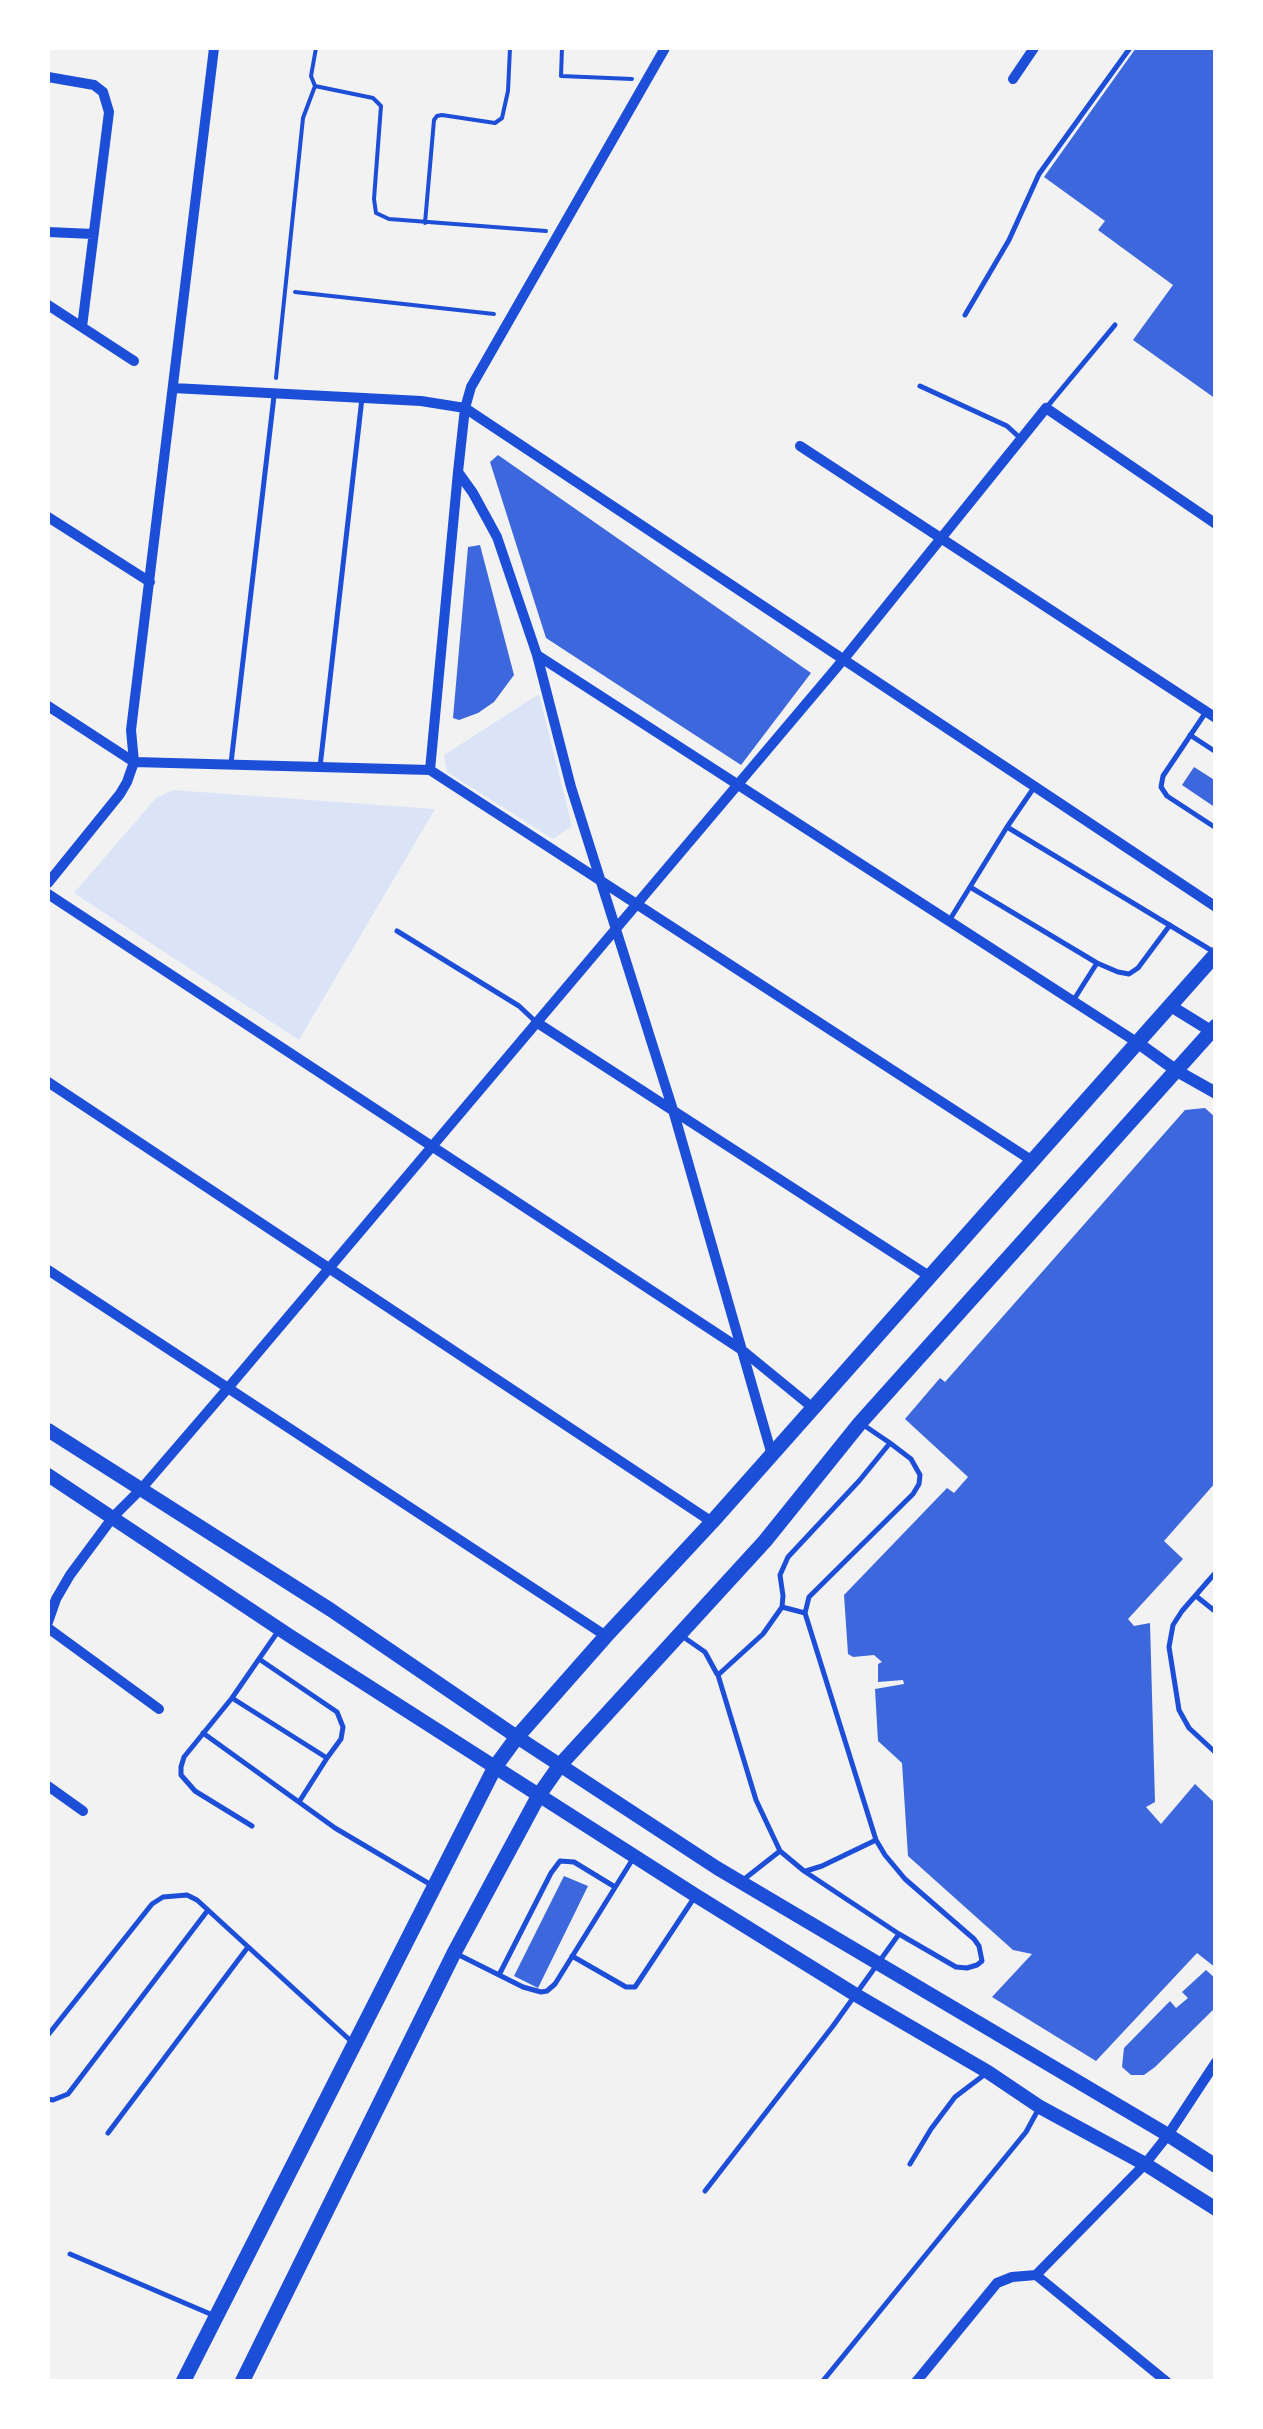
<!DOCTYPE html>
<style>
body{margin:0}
#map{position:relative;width:1263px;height:2429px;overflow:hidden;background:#f2f2f2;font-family:Quicksand,sans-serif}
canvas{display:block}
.frame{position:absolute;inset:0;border:50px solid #fff;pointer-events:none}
</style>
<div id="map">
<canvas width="1263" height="2429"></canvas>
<div class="frame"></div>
</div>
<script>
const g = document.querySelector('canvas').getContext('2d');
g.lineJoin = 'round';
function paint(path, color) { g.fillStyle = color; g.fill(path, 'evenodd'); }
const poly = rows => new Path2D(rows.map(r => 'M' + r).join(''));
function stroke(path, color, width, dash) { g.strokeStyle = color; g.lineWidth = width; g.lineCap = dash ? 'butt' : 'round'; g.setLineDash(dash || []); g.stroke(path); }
const green = poly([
 [539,694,572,826,553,839,447,772,444,755],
 [173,790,435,809,299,1040,74,893,156,798]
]);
const building = poly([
 [1136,48,1216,48,1216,399,1133,340,1173,285,1098,230,1105,221,1044,177],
 [498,455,811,673,741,765,546,638,490,462],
 [480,545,514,675,494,702,478,713,459,720,453,718,468,547],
 [1194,767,1216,781,1216,808,1182,785],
 [1205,1108,1216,1118,1216,1482,1164,1541,1183,1559,1128,1619,1134,1626,1150,1623,1155,1802,1146,1807,1161,1824,1195,1784,1216,1804,1216,1968,1197,1953,1096,2061,992,1997,1032,1954,1013,1950,908,1856,902,1763,878,1741,875,1689,904,1684,903,1680,878,1682,878,1664,882,1662,874,1655,853,1657,848,1654,844,1595,947,1488,954,1493,968,1477,905,1419,940,1378,945,1382,1185,1110],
 [564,1876,588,1886,538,1988,514,1976],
 [1206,1970,1216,1979,1216,2007,1155,2067,1144,2075,1131,2075,1122,2067,1124,2048,1170,2001,1176,2008,1188,1998,1182,1992]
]);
const path = poly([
 [316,48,311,76,315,86,373,98,381,106,374,199,376,213,389,219,546,231],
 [562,48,561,76,632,79],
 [425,223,434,120,437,116,442,115,495,123,502,118,508,91,510,48],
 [295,292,494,314],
 [276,378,303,118,315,86]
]);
const service = poly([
 [965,315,1009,240,1039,174,1130,48],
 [920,386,1007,426,1019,437],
 [1046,408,1115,325],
 [1206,712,1163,776,1161,787,1167,796,1216,828],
 [1190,735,1216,752],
 [231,763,274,396],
 [320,767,362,398],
 [1007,827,1214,952],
 [970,887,1097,963,1118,972,1129,974,1138,968,1170,925],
 [949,921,1007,827,1033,789],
 [397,931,519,1006,536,1022],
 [1073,1001,1097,963],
 [862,1424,890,1443,911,1459,920,1475,919,1484,913,1494,809,1597,805,1613,876,1840,885,1855,905,1879,974,1939,979,1946,982,1961,977,1965,967,1968,956,1967,899,1934,804,1871,780,1851,756,1800,718,1675,763,1634,782,1607,783,1596,780,1575,788,1557,859,1481,890,1443],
 [1216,1572,1182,1611,1173,1625,1169,1647,1179,1710,1189,1728,1216,1753],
 [1196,1596,1216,1612],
 [782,1607,805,1613],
 [682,1636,705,1652,717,1674],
 [259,1659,337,1712,343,1727,341,1739,327,1758],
 [232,1698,279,1630],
 [203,1733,335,1828,433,1886],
 [252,1826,195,1791,181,1775,181,1767,184,1757,232,1698,327,1758,299,1802],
 [806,1871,822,1866,876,1840],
 [743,1880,780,1851],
 [209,1911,352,2042],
 [457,1954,523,1987,541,1992,547,1991,555,1984,634,1857],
 [572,1956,626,1987,635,1987,694,1898],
 [499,1975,551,1873,560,1861,574,1862,615,1887],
 [48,2035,152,1904,163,1897,187,1895,197,1900,208,1910,68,2094,53,2100,48,2099],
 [108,2133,248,1947],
 [910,2164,931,2129,955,2097,984,2075],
 [705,2191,833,2026,899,1934],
 [70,2254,215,2316],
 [822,2382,1026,2132,1038,2110]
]);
const minor = poly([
 [48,77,94,85,103,92,109,112,82,327],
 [1013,79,1034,48],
 [48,232,93,234],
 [48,305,134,361],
 [173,388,421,401,465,408,1216,907],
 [800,446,1216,718],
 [458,472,473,493,497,537,537,655,571,787,673,1110,772,1455],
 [48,517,150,582],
 [537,655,1138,1043],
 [48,706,134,762,430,770],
 [430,770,458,472,465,408,471,387,665,48],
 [430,770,1031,1160],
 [48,883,120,794,127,782,134,762,131,730,214,48],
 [48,894,742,1350,813,1408],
 [536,1022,929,1276],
 [48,1082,712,1522],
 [48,1270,606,1636],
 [48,1622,56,1599,70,1575,113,1517,142,1488,228,1388,843,660,1046,408,1216,524],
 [48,1628,159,1709],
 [48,1786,83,1811],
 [1036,2275,1145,2164,1168,2135,1216,2062],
 [1036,2275,1167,2382],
 [916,2382,997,2283,1012,2277,1036,2275]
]);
const tertiary = poly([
 [1169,1005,1216,1034],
 [1138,1043,1177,1071,1216,1093]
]);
const secondary = poly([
 [48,1430,331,1610,517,1737,717,1868,1168,2135,1216,2166],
 [48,1475,290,1636,695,1895,856,1995,988,2072,1040,2107,1145,2164,1216,2209]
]);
const primary = poly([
 [183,2382,495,1767,517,1737,606,1636,712,1522,1216,954],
 [242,2382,454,1953,539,1795,560,1765,765,1541,860,1423,1216,1026]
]);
paint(green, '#dbe4f7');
paint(building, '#3d67dc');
stroke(path, '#1d4ed8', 4);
stroke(service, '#1d4ed8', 5);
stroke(minor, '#1d4ed8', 10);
stroke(tertiary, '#1d4ed8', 12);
stroke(secondary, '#1d4ed8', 14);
stroke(primary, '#1d4ed8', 15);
</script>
